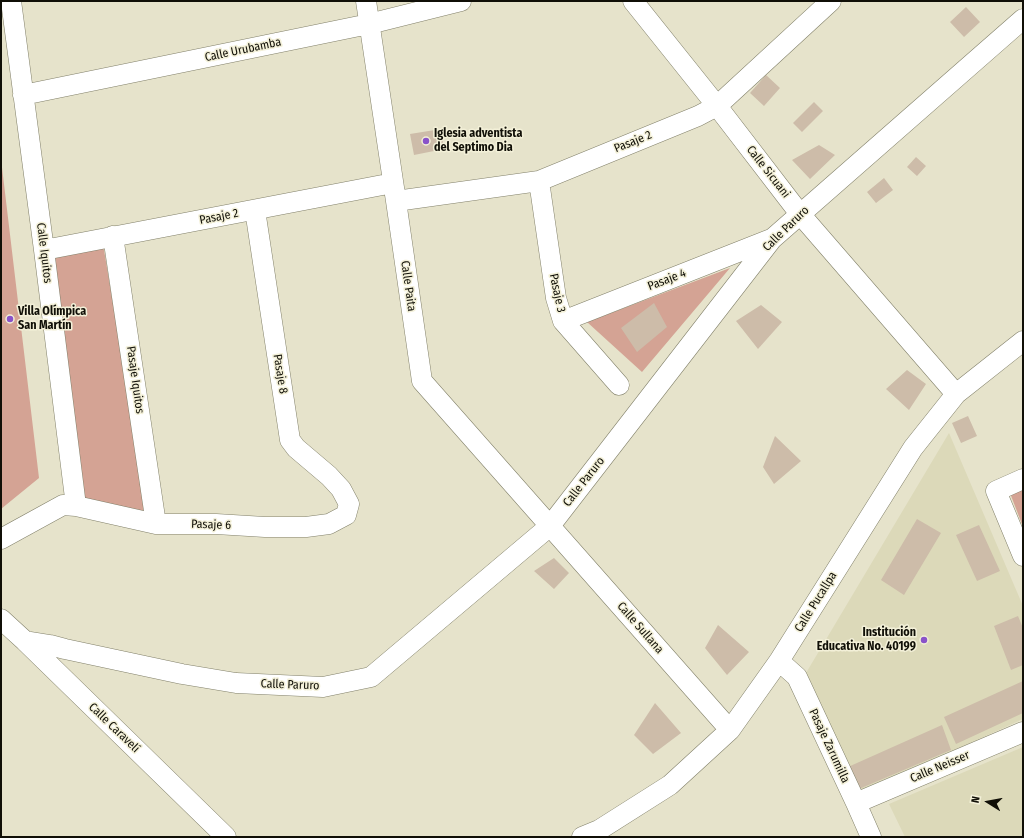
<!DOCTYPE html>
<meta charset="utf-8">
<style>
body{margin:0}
#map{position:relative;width:1024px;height:838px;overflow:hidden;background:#e6e3cb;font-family:"Fira Sans Condensed",sans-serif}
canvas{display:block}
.frame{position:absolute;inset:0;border:2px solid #100f07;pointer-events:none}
.north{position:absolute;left:968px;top:782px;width:40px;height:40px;-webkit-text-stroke:3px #f3f0d8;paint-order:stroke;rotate:281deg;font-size:11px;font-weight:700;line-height:16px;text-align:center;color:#100f07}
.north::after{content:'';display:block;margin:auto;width:14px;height:18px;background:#100f07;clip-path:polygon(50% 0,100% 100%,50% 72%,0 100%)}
</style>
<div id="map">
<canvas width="1024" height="838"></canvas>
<div class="frame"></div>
<div class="north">N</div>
</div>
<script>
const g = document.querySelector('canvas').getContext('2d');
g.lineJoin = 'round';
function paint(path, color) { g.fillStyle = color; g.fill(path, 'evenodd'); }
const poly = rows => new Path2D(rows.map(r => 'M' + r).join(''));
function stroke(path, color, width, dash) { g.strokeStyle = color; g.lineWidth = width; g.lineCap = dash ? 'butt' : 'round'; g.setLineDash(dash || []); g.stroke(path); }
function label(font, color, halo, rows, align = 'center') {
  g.font = font + ' "Fira Sans Condensed",sans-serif'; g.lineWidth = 3; g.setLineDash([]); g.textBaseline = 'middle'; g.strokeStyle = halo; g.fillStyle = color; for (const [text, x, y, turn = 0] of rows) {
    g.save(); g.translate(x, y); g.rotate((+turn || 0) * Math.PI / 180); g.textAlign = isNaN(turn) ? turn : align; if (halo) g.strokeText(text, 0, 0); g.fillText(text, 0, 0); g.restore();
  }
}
const built = poly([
 [949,433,1023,606,1023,719,858,794,806,673],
 [1023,747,1023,837,905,837,889,804]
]);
const green = poly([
 [1,159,39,478,1,509],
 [101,246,104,250,149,515,86,499,82,490,52,267,55,255],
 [730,268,642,372,587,322],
 [1023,488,1023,527,1010,493]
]);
const building = poly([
 [966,7,980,22,964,37,950,22],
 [766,75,780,88,764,106,750,93],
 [814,102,823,111,802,132,793,123],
 [441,129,444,149,414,155,410,134],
 [819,145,835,155,810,179,792,160],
 [916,157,926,166,917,176,907,167],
 [884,178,893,190,876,203,867,192],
 [654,303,667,327,637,352,621,328],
 [761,305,782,322,758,349,736,321],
 [907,370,926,384,909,410,886,389],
 [968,416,977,436,961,443,952,423],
 [775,436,801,461,774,484,763,467],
 [917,519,941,533,904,595,881,580],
 [979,525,1000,571,977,581,956,535],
 [554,558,569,573,554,589,534,571],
 [1018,616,1023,628,1023,665,1011,670,994,626],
 [718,625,749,652,727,675,705,648],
 [1023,681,1023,713,956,744,944,717],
 [655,703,681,733,653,754,634,735],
 [942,725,951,750,859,789,848,767]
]);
const street = poly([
 [11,1,44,250,76,506],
 [366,1,396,201,422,381,730,730],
 [633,1,717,106,800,214,956,394],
 [23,95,369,24,461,1],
 [539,181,556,298,563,321,619,385],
 [396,201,539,181,698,116,717,106,831,1],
 [113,236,156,524],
 [44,250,393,183],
 [563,321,771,239],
 [1023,479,996,491,1023,556],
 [1,539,63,505,76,506,156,524,216,524,265,527,306,527,329,524,346,515,349,504,341,489,329,476,296,448,290,440,255,210],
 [1,619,25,641,226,837],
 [25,641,50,645,65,649,182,674,236,683,323,687,371,677,550,526,772,239,1023,19],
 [779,661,797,677,856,803,871,837],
 [856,803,1023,732],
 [582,837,599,830,670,785,730,730,779,661,913,448,956,394,1023,341]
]);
const markers = [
 [426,141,4,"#8952c9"],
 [10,319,4,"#8952c9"],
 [924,640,4,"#8952c9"]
];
const streetNames = [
 ["Calle Urubamba",243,50,-12],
 ["Pasaje 2",633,142,-22],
 ["Calle Sicuani",768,172,52],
 ["Pasaje 2",219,217,-11],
 ["Calle Paruro",786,229,-44],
 ["Calle Iquitos",44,253,83],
 ["Pasaje 4",667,280,-21],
 ["Calle Paita",408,286,82],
 ["Pasaje 3",557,293,78],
 ["Pasaje 8",280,374,81],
 ["Pasaje Iquitos",135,380,82],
 ["Calle Paruro",584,482,-52],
 ["Pasaje 6",211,525,2],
 ["Calle Pucallpa",816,602,-58],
 ["Calle Sullana",640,628,49],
 ["Calle Paruro",290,685,2],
 ["Calle Caravelí",114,728,44],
 ["Pasaje Zarumilla",829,746,65],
 ["Calle Neisser",940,767,-23]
];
const poiNames = [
 ["Iglesia adventista",434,134],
 ["del Septimo Dia",434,148],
 ["Villa Olímpica",18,312],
 ["San Martín",18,326],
 ["Institución",916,633,"right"],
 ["Educativa No. 40199",916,647,"right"]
];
paint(built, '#dcd9b9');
paint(green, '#d4a394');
paint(building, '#cdbca9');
stroke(street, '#82806a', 21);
stroke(street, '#fff', 20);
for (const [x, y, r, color] of markers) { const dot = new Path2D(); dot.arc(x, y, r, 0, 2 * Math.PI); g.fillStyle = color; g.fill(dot); stroke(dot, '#f3f0d8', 1.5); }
label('12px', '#100f07', '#f3f0d8', streetNames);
label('bold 12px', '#100f07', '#f3f0d8', poiNames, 'left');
</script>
